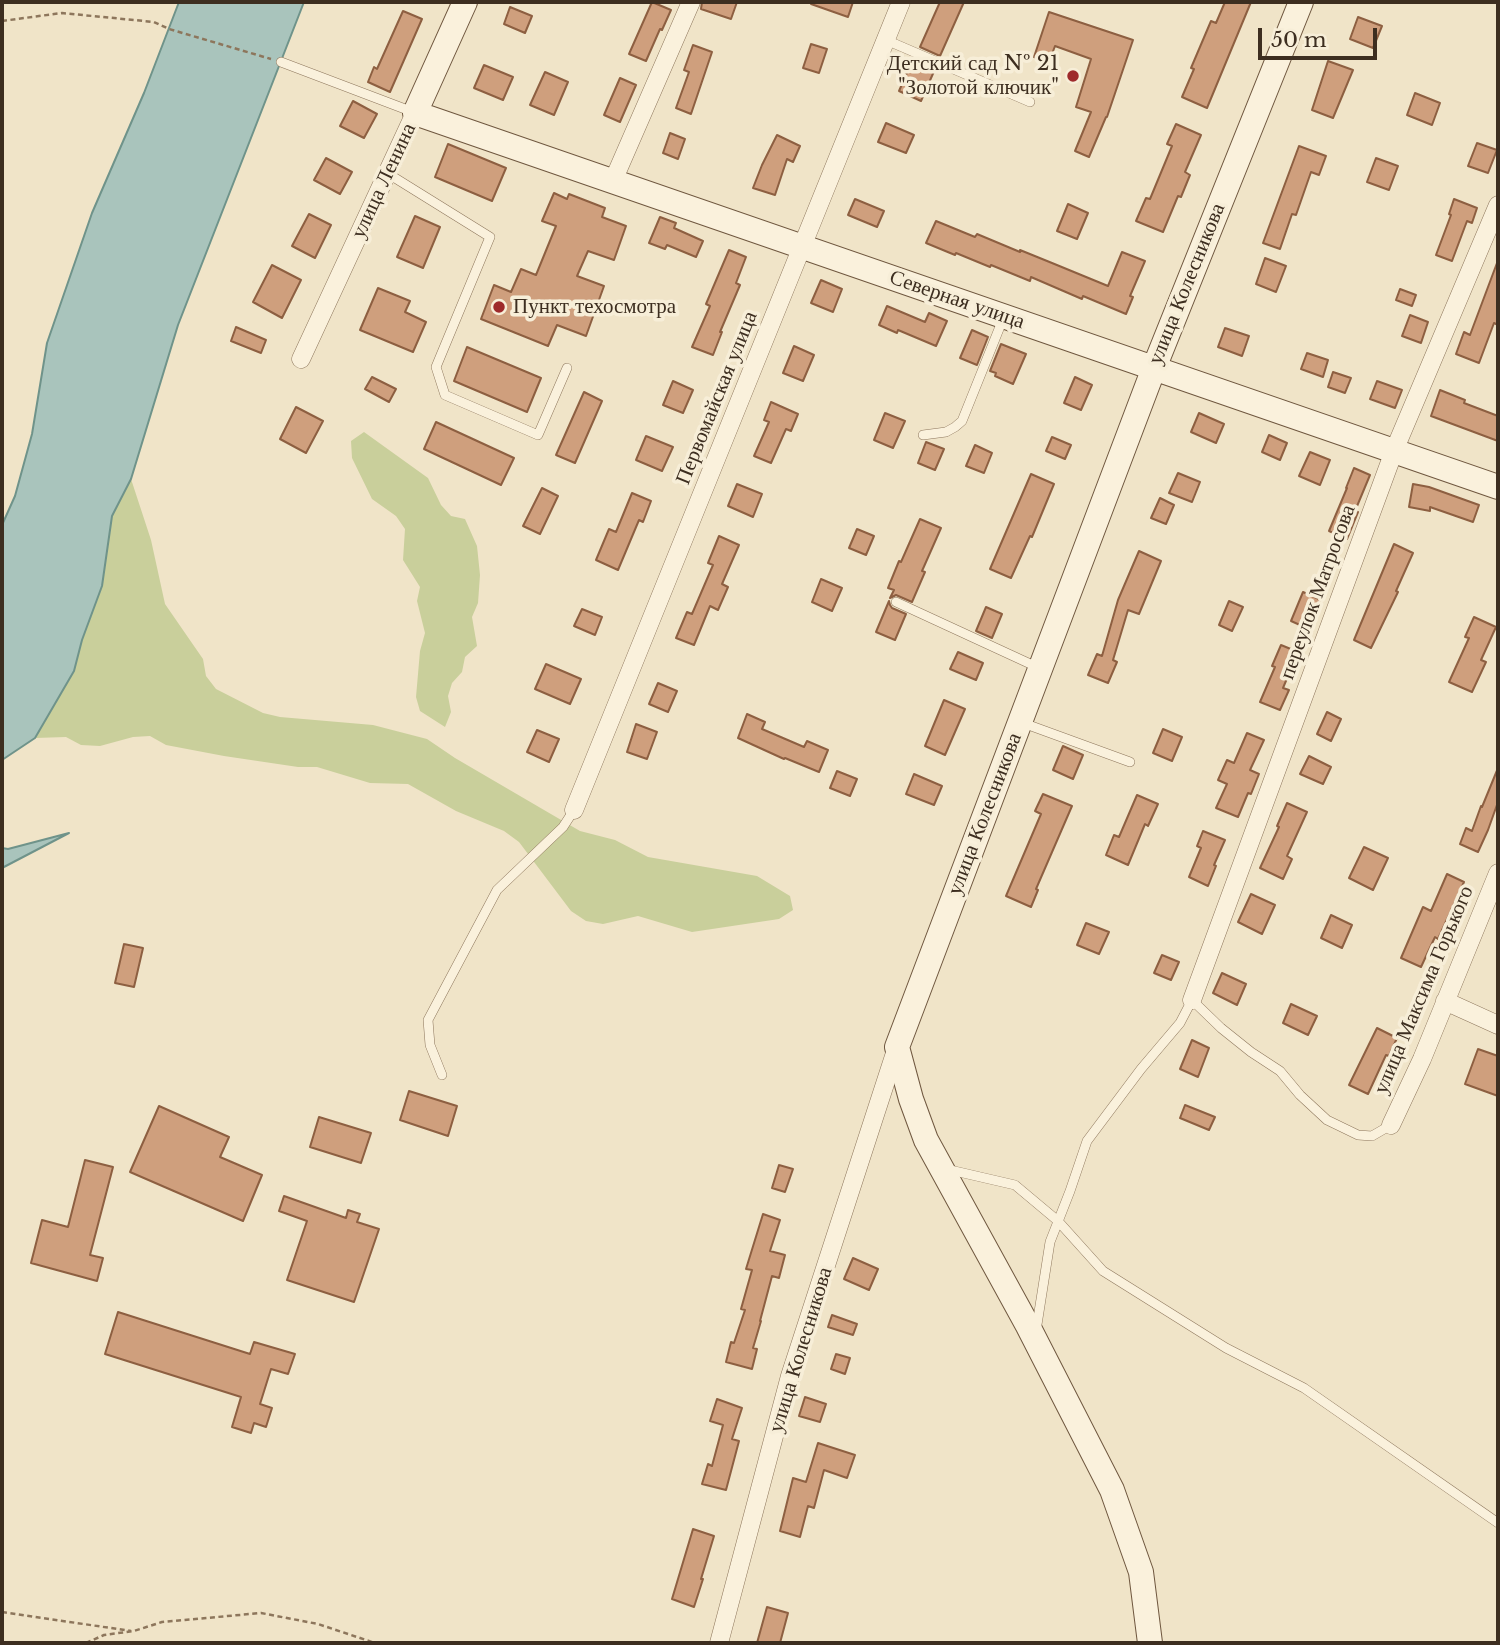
<!DOCTYPE html>
<meta charset="utf-8">
<style>
body{margin:0}
#map{position:relative;width:1500px;height:1645px;overflow:hidden;background:#f0e4c8;font-family:"Libre Baskerville",serif}
canvas{display:block}
.frame{position:absolute;inset:0;border:4px solid #3d2e20;pointer-events:none}
.scale{position:absolute;left:1258px;top:28px;width:119px;height:32px;box-sizing:border-box;border:4px solid #3d2e20;border-top:0;padding-left:9px;font-size:21px;line-height:24px;white-space:nowrap;color:#3d2e20;-webkit-text-stroke:5px #f7eed8;paint-order:stroke}
</style>
<div id="map">
<canvas width="1500" height="1645"></canvas>
<div class="frame"></div>
<div class="scale">50 m</div>
</div>
<script>
const g = document.querySelector('canvas').getContext('2d');
g.lineJoin = 'round';
function paint(path, color) { g.fillStyle = color; g.fill(path, 'evenodd'); }
const poly = rows => new Path2D(rows.map(r => 'M' + r).join(''));
function stroke(path, color, width, dash) { g.strokeStyle = color; g.lineWidth = width; g.lineCap = dash ? 'butt' : 'round'; g.setLineDash(dash || []); g.stroke(path); }
function label(font, color, halo, rows, align = 'center') {
  g.font = font + ' "Libre Baskerville",serif'; g.lineWidth = 7; g.setLineDash([]); g.textBaseline = 'middle'; g.strokeStyle = halo; g.fillStyle = color; for (const [text, x, y, turn = 0] of rows) {
    g.save(); g.translate(x, y); g.rotate((+turn || 0) * Math.PI / 180); g.textAlign = isNaN(turn) ? turn : align; if (halo) g.strokeText(text, 0, 0); g.fillText(text, 0, 0); g.restore();
  }
}
const green = poly([
 [364,432,428,478,441,505,451,516,465,519,477,546,480,575,478,603,472,617,477,646,465,657,462,672,452,683,448,696,451,712,445,727,420,711,416,697,420,651,425,633,417,601,420,587,403,560,405,529,396,516,372,499,352,458,351,441],
 [131,479,151,540,165,604,194,646,203,659,206,676,216,689,263,713,280,717,373,725,427,739,455,758,580,831,615,840,648,857,757,876,790,896,793,910,779,919,692,932,638,916,603,924,586,921,571,911,519,842,504,831,456,811,408,784,370,783,317,767,298,767,224,756,166,745,150,736,133,737,100,746,81,745,66,737,35,738,74,671,82,640,102,586,112,516]
]);
const water = poly([
 [179,2,304,2,178,325,131,479,112,516,102,586,82,640,74,671,35,738,2,760,2,525,15,496,32,434,47,343,92,213,144,93,179,2],
 [69,833,2,868,2,848,8,849,69,833]
]);
const building = poly([
 [652,2,671,10,662,30,660,29,646,61,629,54,652,2],
 [702,2,737,2,731,19,701,9,702,2],
 [811,2,853,2,848,17,811,4,811,2],
 [940,2,964,2,940,56,920,47,940,2],
 [1225,2,1251,2,1207,108,1182,97,1194,69,1191,68,1211,21,1216,23,1225,2],
 [510,7,532,16,525,33,504,24,510,7],
 [403,11,422,19,390,92,368,82,374,67,377,69,403,11],
 [1049,12,1133,40,1107,117,1106,117,1089,157,1075,151,1091,112,1076,107,1091,59,1055,46,1049,62,1034,57,1049,12],
 [1358,17,1382,26,1373,48,1350,39,1358,17],
 [811,44,827,49,819,73,803,68,811,44],
 [693,45,712,52,691,114,676,108,689,72,684,70,693,45],
 [915,60,935,69,921,101,899,91,909,68,911,69,915,60],
 [1328,61,1353,70,1333,118,1312,110,1328,61],
 [484,65,513,77,503,100,474,88,484,65],
 [545,72,568,82,554,115,530,105,545,72],
 [620,78,636,85,620,122,604,115,620,78],
 [1415,93,1440,103,1432,125,1407,115,1415,93],
 [353,101,377,114,364,138,340,126,353,101],
 [886,123,914,135,906,153,878,142,886,123],
 [1176,124,1201,135,1185,172,1190,175,1181,197,1178,196,1163,232,1136,221,1146,198,1150,199,1172,146,1167,144,1176,124],
 [670,133,685,139,678,159,663,153,670,133],
 [777,135,800,146,793,162,787,159,775,195,753,188,762,165,777,135],
 [1477,143,1497,150,1488,173,1468,166,1477,143],
 [448,144,506,168,492,201,435,177,448,144],
 [1299,146,1326,156,1319,175,1311,172,1296,215,1292,214,1280,249,1263,243,1299,146],
 [326,158,352,172,340,194,314,180,326,158],
 [1376,158,1398,166,1389,190,1367,182,1376,158],
 [554,193,567,199,569,194,605,208,602,217,626,226,614,260,588,251,577,276,604,286,586,336,557,325,548,346,481,319,494,285,511,292,521,269,536,275,556,226,542,221,554,193],
 [855,199,884,211,877,227,848,215,855,199],
 [1454,199,1477,208,1472,223,1467,221,1452,261,1436,255,1451,215,1449,214,1454,199],
 [1068,204,1088,213,1077,239,1057,231,1068,204],
 [309,214,331,225,315,258,292,246,309,214],
 [415,216,440,227,423,268,397,257,415,216],
 [660,217,676,223,674,228,703,241,696,257,667,245,665,249,649,243,660,217],
 [936,221,975,237,977,234,1020,252,1020,250,1052,263,1108,286,1122,252,1145,261,1130,296,1133,297,1126,314,1083,296,1082,299,1031,277,1030,281,991,265,990,267,956,253,955,255,926,243,936,221],
 [729,250,746,257,736,283,740,285,720,332,722,332,713,355,692,347,710,306,706,304,729,250],
 [1265,258,1286,266,1276,292,1256,284,1265,258],
 [1497,263,1498,263,1498,325,1494,323,1479,363,1456,354,1464,332,1470,335,1497,263],
 [272,265,301,280,282,318,253,302,272,265],
 [821,280,842,289,833,312,811,303,821,280],
 [378,288,410,301,405,312,426,322,413,352,360,330,378,288],
 [1400,289,1416,295,1412,306,1396,300,1400,289],
 [887,306,925,322,929,313,947,321,936,346,898,330,897,333,879,325,887,306],
 [1410,315,1428,322,1421,343,1402,336,1410,315],
 [236,327,266,340,261,353,231,341,236,327],
 [1225,328,1249,336,1242,356,1218,347,1225,328],
 [972,330,988,337,977,365,960,358,972,330],
 [1001,344,1026,354,1013,384,995,376,996,373,990,371,1001,344],
 [794,346,814,355,803,381,783,373,794,346],
 [467,347,541,378,527,412,454,381,467,347],
 [1307,353,1328,360,1323,377,1301,369,1307,353],
 [1333,372,1351,378,1345,393,1328,387,1333,372],
 [372,377,396,389,389,402,365,389,372,377],
 [1075,377,1092,385,1081,410,1064,403,1075,377],
 [673,381,693,390,683,413,663,405,673,381],
 [1377,381,1402,390,1395,408,1370,399,1377,381],
 [1440,390,1465,400,1464,403,1498,416,1498,441,1431,416,1440,390],
 [584,392,602,401,575,463,556,455,584,392],
 [771,402,798,414,791,431,786,429,771,463,754,456,769,422,764,420,771,402],
 [296,407,323,421,306,453,280,439,296,407],
 [885,413,905,421,893,448,874,440,885,413],
 [1199,413,1224,424,1216,443,1191,432,1199,413],
 [436,422,514,458,501,485,424,449,436,422],
 [1269,435,1287,443,1280,460,1262,452,1269,435],
 [646,436,673,447,662,471,636,460,646,436],
 [1052,437,1071,445,1065,459,1046,451,1052,437],
 [926,442,944,449,935,470,918,463,926,442],
 [975,445,992,453,984,473,966,466,975,445],
 [1310,452,1330,460,1320,485,1299,476,1310,452],
 [1354,468,1370,475,1355,511,1358,512,1347,539,1329,531,1347,488,1346,488,1354,468],
 [1178,473,1200,482,1192,502,1169,493,1178,473],
 [1031,474,1054,484,1032,537,1030,536,1011,578,990,569,1031,474],
 [737,484,762,494,753,517,728,506,737,484],
 [1413,484,1429,487,1479,505,1473,522,1430,507,1430,511,1409,507,1413,484],
 [542,488,558,496,540,534,523,526,542,488],
 [632,493,651,501,643,522,639,520,618,570,596,560,609,529,616,532,632,493],
 [1160,498,1174,505,1166,524,1151,518,1160,498],
 [920,519,941,528,922,571,925,572,912,602,896,595,890,598,894,590,888,588,899,561,901,562,920,519],
 [857,529,874,536,866,555,849,548,857,529],
 [719,536,739,545,722,584,728,587,718,610,710,606,694,645,676,638,687,612,692,614,713,565,708,563,719,536],
 [1394,544,1413,553,1396,591,1398,592,1371,648,1354,640,1394,544],
 [1139,551,1161,561,1139,614,1128,610,1113,660,1117,662,1108,683,1088,675,1097,654,1102,656,1118,600,1139,551],
 [821,579,842,588,832,611,812,602,821,579],
 [1303,592,1321,600,1309,629,1291,621,1303,592],
 [889,601,890,605,892,608,906,614,895,640,876,632,889,601],
 [1229,601,1243,607,1232,631,1219,625,1229,601],
 [986,607,1002,614,992,638,976,631,986,607],
 [582,609,602,617,595,635,574,626,582,609],
 [1474,617,1496,627,1481,660,1486,662,1472,692,1449,682,1469,638,1465,637,1474,617],
 [1281,645,1298,652,1283,688,1289,690,1280,710,1260,702,1275,667,1272,666,1281,645],
 [958,652,983,663,976,680,950,669,958,652],
 [546,664,581,679,570,704,535,689,546,664],
 [658,683,677,691,668,712,649,704,658,683],
 [944,700,965,709,945,755,925,746,944,700],
 [1327,712,1341,719,1331,741,1317,734,1327,712],
 [747,714,765,722,762,729,804,747,807,741,828,750,819,772,785,758,784,759,738,738,747,714],
 [636,724,657,732,647,759,627,752,636,724],
 [1163,729,1182,737,1172,761,1153,753,1163,729],
 [537,730,559,739,549,762,527,752,537,730],
 [1247,733,1264,740,1250,770,1259,774,1251,794,1248,793,1238,817,1216,808,1227,784,1218,780,1227,760,1234,763,1247,733],
 [1063,746,1083,755,1073,779,1053,770,1063,746],
 [1309,756,1331,767,1323,784,1300,774,1309,756],
 [1498,768,1498,802,1488,830,1478,852,1460,844,1466,828,1472,831,1481,806,1482,807,1498,768],
 [837,771,857,779,850,796,830,788,837,771],
 [914,774,942,786,934,805,906,794,914,774],
 [1043,794,1072,806,1036,889,1038,890,1031,907,1006,896,1041,814,1035,811,1043,794],
 [1137,795,1158,804,1148,826,1145,824,1128,865,1106,855,1114,835,1119,837,1137,795],
 [1287,803,1307,812,1287,856,1292,859,1283,879,1260,868,1279,827,1277,826,1287,803],
 [1203,831,1225,840,1214,865,1216,866,1208,886,1189,877,1201,848,1197,846,1203,831],
 [1364,847,1388,858,1373,890,1349,878,1364,847],
 [1447,874,1464,882,1438,939,1435,937,1421,967,1401,958,1423,907,1431,911,1447,874],
 [1251,894,1275,905,1262,934,1238,922,1251,894],
 [1331,915,1352,925,1342,948,1321,938,1331,915],
 [1086,923,1109,932,1099,954,1077,945,1086,923],
 [124,944,143,948,134,987,115,983,124,944],
 [1162,955,1179,962,1171,980,1154,973,1162,955],
 [1222,973,1246,984,1237,1005,1213,993,1222,973],
 [1291,1004,1317,1016,1308,1035,1283,1023,1291,1004],
 [1377,1028,1397,1038,1389,1056,1386,1055,1368,1094,1349,1085,1377,1028],
 [1192,1040,1209,1048,1198,1077,1180,1069,1192,1040],
 [1478,1049,1498,1056,1498,1096,1465,1084,1478,1049],
 [409,1091,457,1106,448,1136,400,1120,409,1091],
 [1185,1105,1215,1117,1209,1130,1180,1118,1185,1105],
 [159,1106,229,1137,220,1157,262,1175,243,1221,130,1172,159,1106],
 [319,1117,371,1133,361,1163,310,1147,319,1117],
 [85,1160,113,1167,90,1255,103,1258,97,1281,31,1263,42,1220,68,1227,85,1160],
 [779,1165,793,1169,785,1192,772,1188,779,1165],
 [284,1196,346,1218,348,1210,360,1214,357,1222,379,1229,354,1302,287,1280,307,1221,279,1211,284,1196],
 [763,1214,780,1220,770,1251,785,1255,779,1278,772,1276,760,1321,761,1321,753,1348,757,1349,752,1369,726,1362,731,1342,734,1343,745,1310,741,1309,752,1270,746,1269,763,1214],
 [853,1258,878,1269,869,1290,844,1279,853,1258],
 [118,1312,250,1354,254,1342,295,1354,288,1374,271,1369,260,1404,272,1408,266,1427,254,1423,251,1433,232,1427,241,1397,105,1354,118,1312],
 [832,1315,857,1324,853,1335,828,1327,832,1315],
 [836,1354,850,1358,845,1374,831,1369,836,1354],
 [805,1397,826,1404,820,1422,799,1416,805,1397],
 [717,1399,742,1408,732,1439,739,1441,726,1490,702,1484,708,1464,712,1466,723,1425,710,1421,717,1399],
 [818,1443,855,1455,847,1478,824,1470,814,1508,808,1506,800,1537,780,1531,793,1478,806,1482,818,1443],
 [693,1529,714,1536,701,1579,703,1579,694,1607,672,1599,693,1529],
 [767,1607,788,1613,780,1643,757,1643,767,1607]
]);
const path = poly([
 [2,21,62,13,154,22,169,29,271,59],
 [2,1612,131,1631],
 [86,1643,104,1635,134,1631,162,1622,261,1613,318,1624,375,1643]
]);
const lane = poly([
 [886,40,1030,102],
 [281,62,413,112],
 [387,173,490,237,436,367,445,395,538,435,567,368],
 [923,435,946,432,955,427,962,421,1003,319],
 [896,602,1037,667],
 [1023,723,1130,762],
 [442,1075,430,1045,428,1020,497,890,563,827,574,810],
 [946,1169,1015,1185,1058,1221,1103,1271,1226,1348,1304,1388,1498,1523],
 [1036,1331,1050,1242,1070,1191,1087,1141,1141,1069,1180,1023,1192,1000,1221,1028,1251,1052,1280,1071,1300,1095,1327,1120,1358,1135,1372,1136,1391,1125]
]);
const street = poly([
 [613,181,691,2],
 [301,359,415,113],
 [574,810,901,2],
 [1192,1000,1394,451,1498,205],
 [1445,1001,1498,1025],
 [1391,1125,1422,1059,1498,873],
 [719,1643,790,1376,897,1047]
]);
const secondary = poly([
 [465,2,415,113,1498,487],
 [1150,1643,1141,1572,1112,1490,1028,1326,926,1140,911,1099,897,1047,1154,368,1301,2]
]);
const markers = [
 [1073,76,7,"#9e2a2b"],
 [499,307,7,"#9e2a2b"]
];
const poiNames = [
 ["Детский сад № 21",1059,64],
 ["\"Золотой ключик\"",1059,88],
 ["Пункт техосмотра",513,307,"left"]
];
const streetNames = [
 ["улица Ленина",384,181,-65],
 ["улица Колесникова",1187,284,-68],
 ["Северная улица",957,300,19],
 ["Первомайская улица",717,398,-68],
 ["переулок Матросова",1318,592,-70],
 ["улица Колесникова",985,814,-69],
 ["улица Максима Горького",1424,990,-67],
 ["улица Колесникова",801,1350,-73]
];
paint(green, '#c9cf9b');
paint(water, '#a9c4bc');
stroke(water, '#6f938a', 2);
paint(building, '#cf9f7d');
stroke(building, '#8d5f41', 2);
stroke(lane, '#8d765c', 10);
stroke(street, '#8d765c', 19);
stroke(secondary, '#6f573f', 26);
stroke(path, '#8d765c', 2.5, [5, 3.5]);
stroke(lane, '#faf1dc', 9);
stroke(street, '#faf1dc', 18);
stroke(secondary, '#faf1dc', 24);
for (const [x, y, r, color] of markers) { const dot = new Path2D(); dot.arc(x, y, r, 0, 2 * Math.PI); g.fillStyle = color; g.fill(dot); stroke(dot, '#f7eed8', 2.5); }
label('21px', '#3d2e20', '#f7eed8', poiNames, 'right');
label('21px', '#3d2e20', '#f7eed8', streetNames);
</script>
